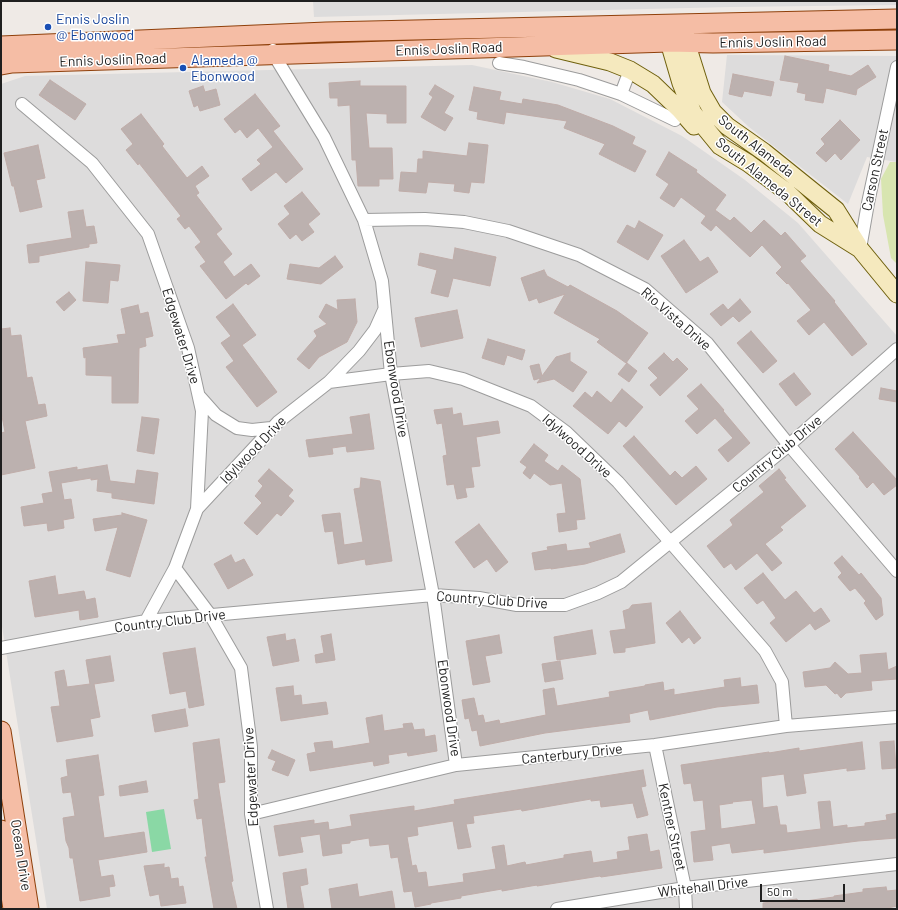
<!DOCTYPE html>
<style>
body{margin:0}
#map{position:relative;width:898px;height:910px;overflow:hidden;background:#efeae6;font-family:Barlow,sans-serif}
canvas{display:block}
.frame{position:absolute;inset:0;border:2px solid #1f1f1f;pointer-events:none}
.scale{position:absolute;left:760px;top:884px;width:85px;height:18px;box-sizing:border-box;border:2px solid #1f1f1f;border-top:0;padding-left:5px;font-size:12px;line-height:14px;white-space:nowrap;color:#1f1f1f;-webkit-text-stroke:3px #fff;paint-order:stroke}
</style>
<div id="map">
<canvas width="898" height="910"></canvas>
<div class="frame"></div>
<div class="scale">50 m</div>
</div>
<script>
const g = document.querySelector('canvas').getContext('2d');
g.lineJoin = 'round';
function paint(path, color) { g.fillStyle = color; g.fill(path, 'evenodd'); }
const poly = rows => new Path2D(rows.map(r => 'M' + r).join(''));
function stroke(path, color, width, dash) { g.strokeStyle = color; g.lineWidth = width; g.lineCap = dash ? 'butt' : 'round'; g.setLineDash(dash || []); g.stroke(path); }
function label(font, color, halo, rows, align = 'center') {
  g.font = font + ' Barlow,sans-serif'; g.lineWidth = 3; g.setLineDash([]); g.textBaseline = 'middle'; g.strokeStyle = halo; g.fillStyle = color; for (const [text, x, y, turn = 0] of rows) {
    g.save(); g.translate(x, y); g.rotate((+turn || 0) * Math.PI / 180); g.textAlign = isNaN(turn) ? turn : align; if (halo) g.strokeText(text, 0, 0); g.fillText(text, 0, 0); g.restore();
  }
}
const residential = poly([
 [313,1,897,1,897,5,730,7,314,17],
 [727,55,897,56,897,162,867,157,848,204,749,127,722,102],
 [472,65,552,82,610,99,682,136,745,180,798,223,897,336,897,909,47,909,1,620,1,84,25,76]
]);
const grass = poly([
 [890,162,897,162,897,264,891,258,883,215,881,179]
]);
const pitch = poly([
 [164,809,171,849,152,852,146,812]
]);
const building = poly([
 [785,56,829,65,828,71,851,76,868,65,876,77,857,89,856,95,826,88,823,103,805,100,806,94,797,92,799,83,780,80,785,56],
 [733,74,774,82,771,96,744,91,742,97,729,94,733,74],
 [50,80,86,104,75,120,39,95,50,80],
 [360,81,360,86,406,86,406,123,387,123,387,114,366,113,369,148,392,148,393,179,379,179,379,186,358,186,356,160,352,160,350,105,338,106,338,98,330,98,329,83,360,81],
 [435,85,454,96,444,113,453,118,445,131,421,117,433,97,429,94,435,85],
 [203,86,205,92,216,89,220,105,200,111,198,105,194,107,189,91,203,86],
 [474,87,501,92,499,100,522,104,523,99,558,105,613,126,635,137,632,144,646,151,635,172,599,154,605,144,564,128,567,121,506,112,504,124,477,119,478,112,469,110,474,87],
 [255,94,280,126,273,131,303,169,286,183,276,172,251,191,242,179,261,164,257,160,273,147,258,128,247,138,240,129,235,133,224,119,255,94],
 [141,114,164,144,162,146,187,178,202,166,209,176,195,186,199,193,196,195,222,229,216,234,232,254,223,262,234,277,251,264,260,276,248,285,246,283,226,299,200,266,206,262,195,247,201,242,189,226,185,229,177,219,181,216,139,163,138,165,126,150,133,144,121,129,141,114],
 [840,120,860,140,841,160,835,153,826,162,816,153,825,144,821,139,840,120],
 [469,143,488,145,484,183,471,182,469,193,454,191,455,184,428,182,426,193,399,191,401,172,417,173,418,159,423,159,423,151,467,156,469,143],
 [38,145,45,178,36,180,42,207,20,212,14,186,12,186,4,153,38,145],
 [669,152,697,170,696,172,726,195,715,210,730,221,734,217,751,233,764,220,781,236,785,232,806,256,800,261,835,301,834,302,867,344,852,356,824,322,809,335,797,321,811,310,788,283,787,284,776,273,782,267,762,245,750,257,716,225,711,231,701,223,706,216,681,197,674,207,660,198,669,184,656,175,669,152],
 [302,192,320,214,308,224,314,232,302,241,296,234,290,239,278,224,290,214,284,206,302,192],
 [83,210,86,227,94,226,97,243,89,244,89,247,39,256,39,262,29,263,27,245,72,238,68,212,83,210],
 [639,221,663,235,648,260,617,242,627,225,635,229,639,221],
 [684,240,700,262,708,257,718,272,686,293,661,256,684,240],
 [455,248,496,257,490,286,453,278,448,297,431,293,437,270,418,265,420,253,453,260,455,248],
 [335,256,343,267,321,284,287,279,290,264,319,268,335,256],
 [86,262,120,265,118,281,110,280,108,303,83,301,86,262],
 [544,270,547,276,568,287,570,285,617,311,648,333,626,363,597,342,600,339,554,313,565,294,539,303,537,298,529,301,521,278,544,270],
 [69,292,76,300,64,311,56,302,69,292],
 [355,299,357,322,347,342,319,357,309,369,297,359,317,336,314,331,327,324,319,317,326,304,338,310,337,300,355,299],
 [740,299,751,312,739,322,733,316,721,326,710,314,723,304,728,310,740,299],
 [233,304,256,335,242,345,277,392,257,407,226,367,234,361,221,343,231,336,216,317,233,304],
 [138,305,140,314,148,312,153,336,145,338,146,346,139,348,138,403,112,403,112,376,86,375,86,357,84,358,83,348,119,343,117,335,126,334,121,309,138,305],
 [457,310,463,338,421,347,415,318,457,310],
 [10,328,11,336,21,335,27,378,32,377,38,405,45,404,47,416,25,421,35,468,1,475,1,433,5,432,1,411,1,329,10,328],
 [751,331,777,361,763,373,737,343,751,331],
 [488,339,525,350,522,360,507,355,504,365,482,358,488,339],
 [570,353,570,361,587,372,573,392,554,379,537,383,541,378,534,380,530,366,539,364,542,376,556,357,570,353],
 [664,353,673,362,677,358,688,369,660,396,650,385,658,378,648,368,664,353],
 [627,363,637,371,629,382,618,374,627,363],
 [794,373,811,394,796,406,779,384,794,373],
 [701,384,724,410,723,411,750,443,728,462,718,450,733,438,715,418,697,434,685,421,699,409,687,396,701,384],
 [881,388,897,391,897,402,879,399,881,388],
 [622,389,643,407,626,427,619,421,608,434,573,406,585,392,592,398,597,391,611,403,622,389],
 [452,408,453,415,461,413,463,426,498,421,500,433,476,437,480,466,471,467,474,487,465,488,467,497,457,499,454,484,447,485,443,456,447,455,442,423,437,424,434,410,452,408],
 [369,414,374,449,347,452,346,446,332,448,333,454,309,457,306,440,353,434,350,417,369,414],
 [142,417,159,419,154,454,137,451,142,417],
 [853,432,897,480,897,485,884,495,873,482,867,488,859,478,860,477,835,449,853,432],
 [634,436,670,476,675,471,682,478,696,466,707,479,676,505,623,446,634,436],
 [534,444,548,455,544,461,558,471,562,465,580,479,585,519,576,520,577,529,559,532,557,514,566,513,562,483,550,485,534,473,530,479,523,473,527,467,520,462,534,444],
 [107,465,110,481,135,484,137,470,158,473,154,504,112,498,112,493,97,491,98,479,91,480,91,478,61,483,64,500,71,499,74,518,63,520,64,528,48,531,47,523,24,526,21,507,44,503,42,494,53,492,49,472,77,467,77,470,107,465],
 [269,469,293,490,288,496,294,501,281,516,277,513,257,535,244,523,262,503,255,496,263,486,258,481,269,469],
 [779,469,786,478,784,479,806,506,780,527,783,530,765,544,782,563,772,571,757,553,736,570,731,563,724,568,707,546,733,525,730,520,764,492,759,486,779,469],
 [361,478,380,481,392,561,366,565,365,559,338,564,333,531,325,532,322,515,340,513,344,545,363,542,354,489,360,488,361,478],
 [122,513,147,520,130,577,106,570,118,527,95,531,93,519,122,515,122,513],
 [479,524,508,562,496,572,487,559,474,568,455,542,479,524],
 [620,534,625,552,585,564,551,569,551,568,535,570,532,553,548,550,547,547,566,544,567,551,591,548,589,543,620,534],
 [231,555,235,563,244,559,253,575,228,589,214,564,231,555],
 [842,556,859,575,861,573,881,598,883,615,876,620,864,603,866,601,855,588,850,591,838,577,842,573,834,563,842,556],
 [763,573,785,600,796,591,814,613,821,608,830,621,815,630,810,623,786,642,770,623,776,618,763,600,757,604,744,588,763,573],
 [55,576,58,595,84,591,86,600,95,598,98,617,80,620,79,610,35,617,29,581,55,576],
 [651,603,655,643,625,648,625,652,614,653,610,631,626,629,623,611,629,609,632,605,651,603],
 [680,611,701,638,694,644,689,637,682,643,666,623,680,611],
 [592,630,596,654,557,660,554,637,592,630],
 [285,634,286,641,295,639,299,661,273,666,267,637,285,634],
 [331,634,335,660,316,663,315,655,324,653,321,636,331,634],
 [499,635,502,653,485,656,490,682,473,685,466,641,499,635],
 [195,648,204,705,189,708,186,691,170,694,163,653,195,648],
 [886,653,888,670,897,666,897,679,871,681,872,690,846,693,841,698,837,693,835,694,826,685,805,687,803,672,830,668,835,662,848,674,862,673,860,655,886,653],
 [110,656,114,681,94,684,100,717,90,719,93,736,57,742,51,707,60,706,55,672,64,670,67,687,90,684,86,660,110,656],
 [560,661,563,679,545,682,542,664,560,661],
 [740,678,741,687,757,685,759,703,717,707,650,720,648,710,629,714,630,722,545,733,480,746,477,730,472,731,469,718,465,719,462,700,474,698,478,716,483,715,485,723,499,720,500,724,546,715,543,690,554,688,557,706,610,697,609,692,645,686,645,685,663,682,664,691,674,689,674,695,725,687,724,680,740,678],
 [293,686,294,696,301,695,302,705,326,702,328,714,281,721,276,688,293,686],
 [185,709,188,726,155,732,152,715,185,709],
 [382,715,384,731,404,728,403,724,412,723,414,730,424,729,425,737,435,735,437,751,408,756,407,752,388,755,389,763,374,766,373,761,310,771,307,754,316,752,314,743,332,741,333,749,370,743,366,718,382,715],
 [219,739,225,782,218,783,233,881,231,882,237,909,214,909,205,857,207,857,202,818,197,819,194,800,199,799,193,743,219,739],
 [894,741,896,768,882,769,880,742,894,741],
 [862,742,865,769,847,771,847,768,803,774,806,793,787,796,784,774,761,777,763,808,777,806,780,825,786,825,787,833,821,829,818,802,830,801,833,827,847,825,847,828,865,826,865,823,887,820,886,815,897,813,897,838,858,841,764,853,764,849,732,853,730,843,711,846,713,860,694,862,691,832,706,830,703,800,694,801,691,783,684,784,681,765,769,752,769,753,799,748,799,751,862,742],
 [752,800,756,824,721,829,719,805,733,803,732,802,752,800],
 [272,750,295,760,288,776,272,770,276,761,268,758,272,750],
 [98,755,104,795,98,796,104,838,144,832,147,852,98,860,101,877,113,875,115,886,109,887,110,896,80,901,73,858,70,858,69,848,66,841,63,818,75,816,71,792,63,793,61,778,68,776,66,760,98,755],
 [643,770,646,786,641,787,648,815,637,818,633,803,601,807,600,800,591,801,591,799,522,811,521,809,473,816,474,823,466,824,471,847,458,849,453,821,417,827,418,835,407,837,412,866,416,865,418,873,426,872,428,887,464,882,463,874,496,869,492,847,504,845,507,866,525,862,526,865,564,858,564,855,591,851,593,863,618,859,617,852,630,850,628,837,647,834,650,852,659,850,662,868,601,877,600,876,537,886,537,885,502,891,502,889,461,896,461,898,431,903,431,904,415,907,412,891,404,892,398,857,391,858,389,844,370,846,369,838,350,841,350,843,341,844,342,853,323,856,320,834,300,837,303,852,279,856,274,826,314,820,314,824,328,822,329,830,352,826,350,815,414,806,414,811,455,804,454,800,643,770],
 [146,781,148,792,120,796,119,786,146,781],
 [164,864,164,868,169,867,171,879,178,878,179,887,183,886,186,903,161,906,159,894,150,896,144,866,164,864],
 [306,869,308,884,300,886,304,909,288,909,283,873,306,869],
 [357,884,359,897,392,891,395,909,332,909,329,889,357,884],
 [886,887,887,891,897,890,897,906,888,908,888,909,763,909,763,903,797,899,798,902,834,897,834,896,863,892,863,889,886,887]
]);
const minor = poly([
 [273,50,274,55,324,137,364,220,382,281,391,374,433,595,456,765],
 [499,63,524,67,579,80,621,94,675,120],
 [621,94,630,70],
 [22,104,92,163,148,234,188,348,202,411,197,509,175,568,211,616,241,668,251,747,251,814,267,909],
 [364,220,425,219,464,222,508,231,579,255,645,289,707,343,789,445,897,571],
 [860,249,868,203,897,67],
 [329,382,359,351,375,330,384,310],
 [200,397,216,415,237,428,252,430,271,428],
 [197,509,278,422,329,382,391,374,429,371,463,379,531,406,566,432,618,482,765,651,782,682,786,726],
 [146,621,175,568],
 [1,648,146,621,433,595,479,598,517,605,565,605,598,593,621,582,789,445,897,349],
 [655,745,685,888,686,909],
 [251,814,456,765,655,745,786,726,897,717],
 [557,909,685,888,897,864]
]);
const secondary = poly([
 [667,29,669,42,681,83,693,113,720,146,748,163,787,192,820,224,860,249,897,294],
 [685,29,686,42,702,93,713,112,727,126,764,152,836,210,858,245],
 [556,49,610,62,630,70,653,84,680,110,694,126]
]);
const primary = poly([
 [1,46,326,32,897,19],
 [1,65,12,63,669,42,713,43,897,40],
 [1,731,29,909],
 [1,830,13,909]
]);
const markers = [
 [48,27,4,"#1a4fb4"],
 [183,68,4,"#1a4fb4"]
];
const transitNames = [
 ["Ennis Joslin",56,19],
 ["@ Ebonwood",56,35],
 ["Alameda @",191,60],
 ["Ebonwood",191,76]
];
const streetNames = [
 ["Ennis Joslin Road",773,42,-1],
 ["Ennis Joslin Road",449,49,-2],
 ["Ennis Joslin Road",113,60,-2],
 ["South Alameda",756,146,38],
 ["Carson Street",875,170,-78],
 ["South Alameda Street",769,182,39],
 ["Rio Vista Drive",676,319,41],
 ["Edgewater Drive",181,336,73],
 ["Ebonwood Drive",396,389,81],
 ["Idylwood Drive",577,446,42],
 ["Idylwood Drive",253,450,-46],
 ["Country Club Drive",777,454,-40],
 ["Country Club Drive",492,600,4],
 ["Country Club Drive",170,621,-7],
 ["Ebonwood Drive",449,708,82],
 ["Canterbury Drive",572,754,-6],
 ["Edgewater Drive",251,777,-93],
 ["Kentner Street",672,827,78],
 ["Ocean Drive",21,855,81],
 ["Whitehall Drive",703,887,-7]
];
paint(residential, '#dddcdc');
paint(grass, '#d8e5b0');
paint(pitch, '#8ad8a5');
paint(building, '#bcb1af');
stroke(building, '#c0ada9', 1);
stroke(minor, '#9c9c9c', 14);
stroke(secondary, '#6f600d', 19);
stroke(primary, '#8f400b', 21);
stroke(minor, '#fff', 12);
stroke(secondary, '#f5e9be', 17);
stroke(primary, '#f5bda5', 19);
for (const [x, y, r, color] of markers) { const dot = new Path2D(); dot.arc(x, y, r, 0, 2 * Math.PI); g.fillStyle = color; g.fill(dot); stroke(dot, '#fff', 1.5); }
label('14px', '#164399', '#fff', transitNames, 'left');
label('14px', '#1f1f1f', '#fff', streetNames);
</script>
